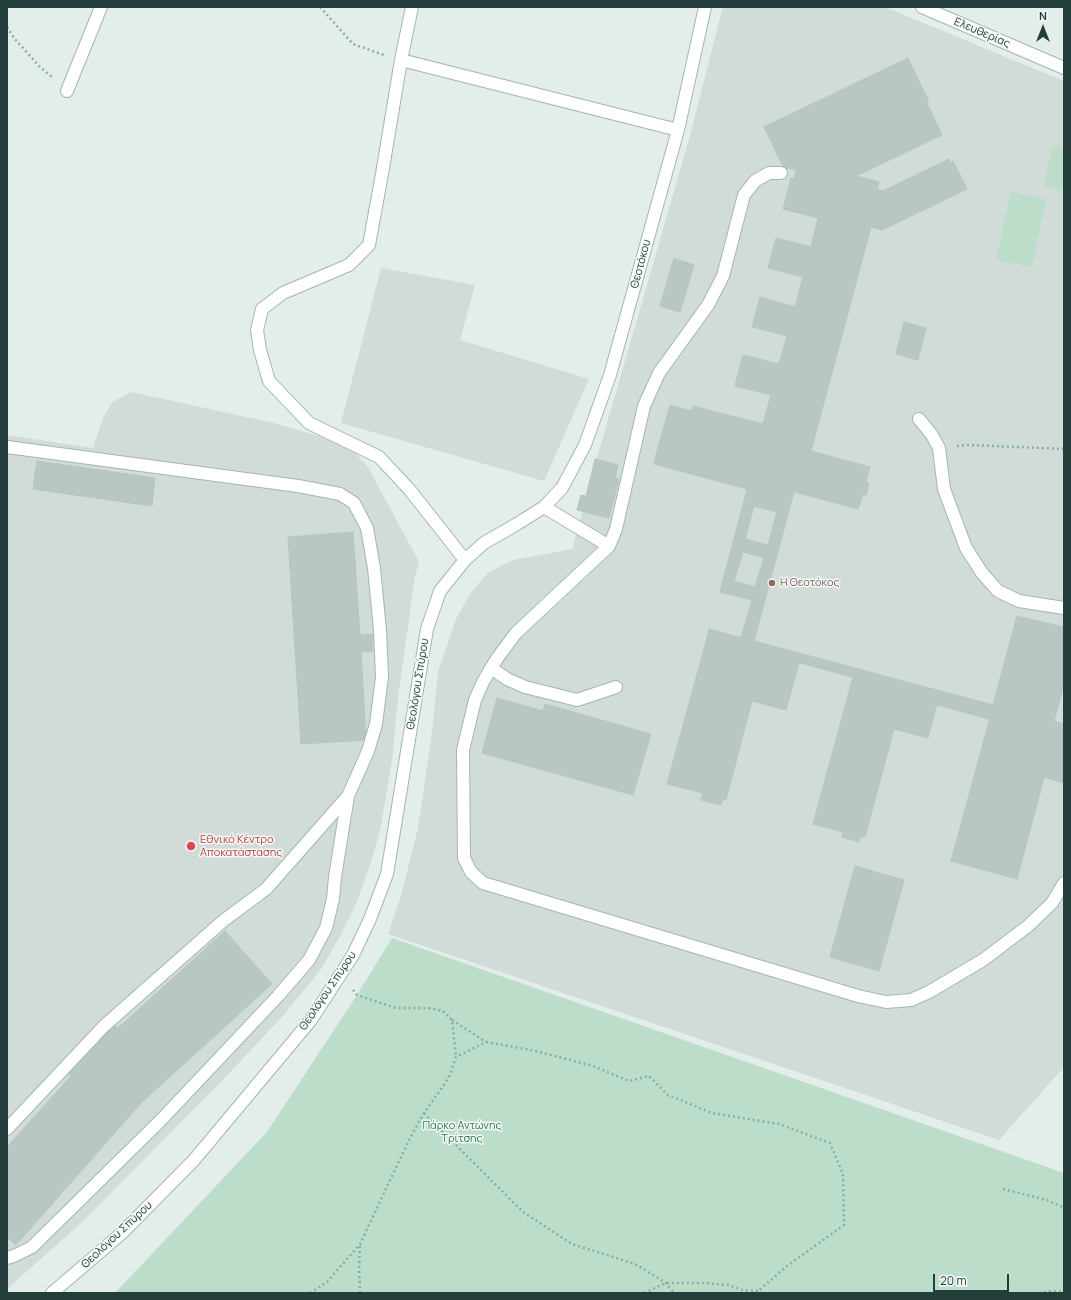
<!DOCTYPE html>
<meta charset="utf-8">
<style>
body{margin:0}
#map{position:relative;width:1071px;height:1300px;overflow:hidden;background:#e3edea;font-family:Manrope,sans-serif}
canvas{display:block}
.frame{position:absolute;inset:0;border:8px solid #233e3a;pointer-events:none}
.north{position:absolute;left:1023px;top:8px;width:40px;height:40px;-webkit-text-stroke:3px #f4f9f7;paint-order:stroke;rotate:0deg;font-size:11px;font-weight:700;line-height:16px;text-align:center;color:#233e3a}
.north::after{content:'';display:block;margin:auto;width:14px;height:18px;background:#233e3a;clip-path:polygon(50% 0,100% 100%,50% 72%,0 100%)}
.scale{position:absolute;left:933px;top:1274px;width:76px;height:18px;box-sizing:border-box;border:2px solid #233e3a;border-top:0;padding-left:5px;font-size:12px;line-height:14px;white-space:nowrap;color:#233e3a;-webkit-text-stroke:3px #f4f9f7;paint-order:stroke}
</style>
<div id="map">
<canvas width="1071" height="1300"></canvas>
<div class="frame"></div>
<div class="north">N</div>
<div class="scale">20 m</div>
</div>
<script>
const g = document.querySelector('canvas').getContext('2d');
g.lineJoin = 'round';
function paint(path, color) { g.fillStyle = color; g.fill(path, 'evenodd'); }
const poly = rows => new Path2D(rows.map(r => 'M' + r).join(''));
function stroke(path, color, width, dash) { g.strokeStyle = color; g.lineWidth = width; g.lineCap = dash ? 'butt' : 'round'; g.setLineDash(dash || []); g.stroke(path); }
function label(font, color, halo, rows, align = 'center') {
  g.font = font + ' Manrope,sans-serif'; g.lineWidth = 3; g.setLineDash([]); g.textBaseline = 'middle'; g.strokeStyle = halo; g.fillStyle = color; for (const [text, x, y, turn = 0] of rows) {
    g.save(); g.translate(x, y); g.rotate((+turn || 0) * Math.PI / 180); g.textAlign = isNaN(turn) ? turn : align; if (halo) g.strokeText(text, 0, 0); g.fillText(text, 0, 0); g.restore();
  }
}
const built = poly([
 [724,7,885,7,1064,81,1064,1067,999,1140,388,934,401,896,418,828,432,732,438,672,456,619,470,594,489,572,513,560,572,549,582,512,577,510,581,495,586,496,690,136,722,10],
 [381,268,475,285,460,340,589,379,544,481,341,423],
 [131,392,270,422,332,440,355,453,368,467,419,562,415,576,398,698,392,761,380,831,371,862,356,904,339,938,322,968,281,1018,216,1087,81,1223,7,1289,7,435,93,448,103,418,112,402]
]);
const green = poly([
 [1052,146,1064,148,1064,190,1044,186],
 [1011,192,1046,199,1032,267,996,260],
 [392,938,1064,1173,1064,1293,115,1293,267,1132,357,995]
]);
const building = poly([
 [908,58,929,102,927,103,942,135,856,176,879,182,877,189,883,191,949,159,950,163,953,161,967,189,882,230,871,227,811,451,870,467,866,482,869,484,866,495,863,494,858,509,784,489,779,507,755,500,760,483,656,455,670,405,692,411,693,406,763,424,771,395,735,386,743,355,779,364,787,336,752,327,760,297,795,307,803,277,768,268,776,238,811,247,818,218,783,209,791,178,794,179,796,170,789,168,785,170,764,127,908,58],
 [674,258,694,265,680,312,660,306,674,258],
 [904,322,926,328,918,360,896,354,904,322],
 [656,455,760,483,755,500,779,507,784,489,794,492,754,641,993,705,1017,616,1025,618,1001,707,1064,724,1064,734,991,714,989,719,937,705,938,700,707,638,709,629,741,638,752,600,720,592,747,489,654,464,656,455],
 [754,506,777,512,768,545,745,539,754,506],
 [743,552,764,558,755,587,734,581,743,552],
 [595,459,618,465,615,478,619,479,609,518,577,510,581,495,586,496,595,459],
 [37,461,155,478,152,506,33,489,37,461],
 [353,532,360,635,372,634,373,651,361,652,366,740,301,744,288,537,353,532],
 [1025,618,1064,627,1064,685,1054,721,1001,707,1025,618],
 [707,638,799,663,786,710,752,701,726,800,723,799,721,805,701,800,703,793,667,784,707,638],
 [853,677,938,700,928,738,894,729,865,837,860,837,859,842,842,837,843,832,813,824,853,677],
 [497,698,543,711,545,704,651,734,633,795,482,753,497,698],
 [991,714,1064,734,1064,783,1044,777,1017,879,951,861,991,714],
 [855,866,904,880,879,971,830,957,855,866],
 [225,931,272,984,141,1103,16,1245,7,1237,7,1147,71,1076,66,1071,112,1024,118,1028,225,931]
]);
const path = poly([
 [320,7,353,44,384,55],
 [7,27,14,38,39,66,52,77],
 [957,446,968,445,1064,449],
 [353,990,357,995,396,1008,428,1008,443,1011,452,1020,456,1057],
 [452,1020,486,1042],
 [424,1113,523,1212,572,1244,635,1264,666,1283,674,1293],
 [1003,1189,1047,1200,1064,1208],
 [310,1293,327,1282,360,1244,410,1138,424,1113,444,1085,450,1075,456,1057,486,1042,531,1050,593,1066,629,1081,649,1076,668,1095,712,1113,779,1124,830,1143,843,1174,844,1225,787,1266,758,1291],
 [360,1293,359,1269,360,1245],
 [644,1293,666,1283,707,1283,728,1285,743,1290,758,1291,762,1293],
 [1039,1293,1051,1291,1064,1292]
]);
const minor = poly([
 [412,7,401,60,382,174,369,245,349,265,283,293,262,309,257,330,260,350,269,381,309,423,379,457,409,489,465,560],
 [922,7,1064,68],
 [401,60,678,130],
 [67,91,101,7],
 [919,419,932,435,939,448,944,489,966,548,982,573,998,591,1019,601,1064,608],
 [7,447,298,486,340,494,354,503,367,528,374,568,380,630,382,677,376,724,368,751,348,796,335,877,333,899,326,928,309,960,278,996,162,1119,32,1247,14,1256,7,1258],
 [544,507,609,546],
 [491,668,483,682,475,700,463,750,464,858,471,872,483,883,858,996,886,1002,911,1000,929,992,983,960,1028,926,1052,903,1064,883],
 [616,687,577,700,525,687,507,679,491,668,498,657,516,633,609,546,616,529,644,406,659,373,708,305,723,276,744,195,755,181,769,173,781,173],
 [7,1129,104,1026,223,921,266,889,348,796],
 [52,1293,122,1233,194,1160,311,1020,353,955,370,919,387,874,427,629,440,591,465,560,484,543,517,524,544,507,562,488,585,445,610,375,678,130,705,7]
]);
const markers = [
 [772,583,4,"#8d6e63"],
 [191,846,5,"#e0444e"]
];
const streetNames = [
 ["Ελευθερίας",982,33,23],
 ["Θεοτόκου",641,264,-75],
 ["Θεολόγου Σπύρου",418,684,-81],
 ["Θεολόγου Σπύρου",328,991,-56],
 ["Θεολόγου Σπύρου",117,1235,-43]
];
const educationNames = [
 ["Η Θεοτόκος",780,583]
];
const healthNames = [
 ["Εθνικό Κέντρο",200,840],
 ["Αποκατάστασης",200,853]
];
const parkNames = [
 ["Πάρκο Αντώνης",462,1126],
 ["Τρίτσης",462,1139]
];
paint(built, '#d1dcd9');
paint(green, '#bcddca');
paint(building, '#b8c7c3');
stroke(building, '#b5c6c1', 1);
stroke(minor, '#a6b5b2', 14);
stroke(path, '#84b0a8', 2.5, [2, 3]);
stroke(minor, '#fff', 12);
for (const [x, y, r, color] of markers) { const dot = new Path2D(); dot.arc(x, y, r, 0, 2 * Math.PI); g.fillStyle = color; g.fill(dot); stroke(dot, '#f4f9f7', 1.5); }
label('11px', '#233e3a', '#f4f9f7', streetNames);
label('11px', '#785e54', '#f4f9f7', educationNames, 'left');
label('11px', '#be3a42', '#f4f9f7', healthNames, 'left');
label('11px', '#2e7452', '#f4f9f7', parkNames);
</script>
